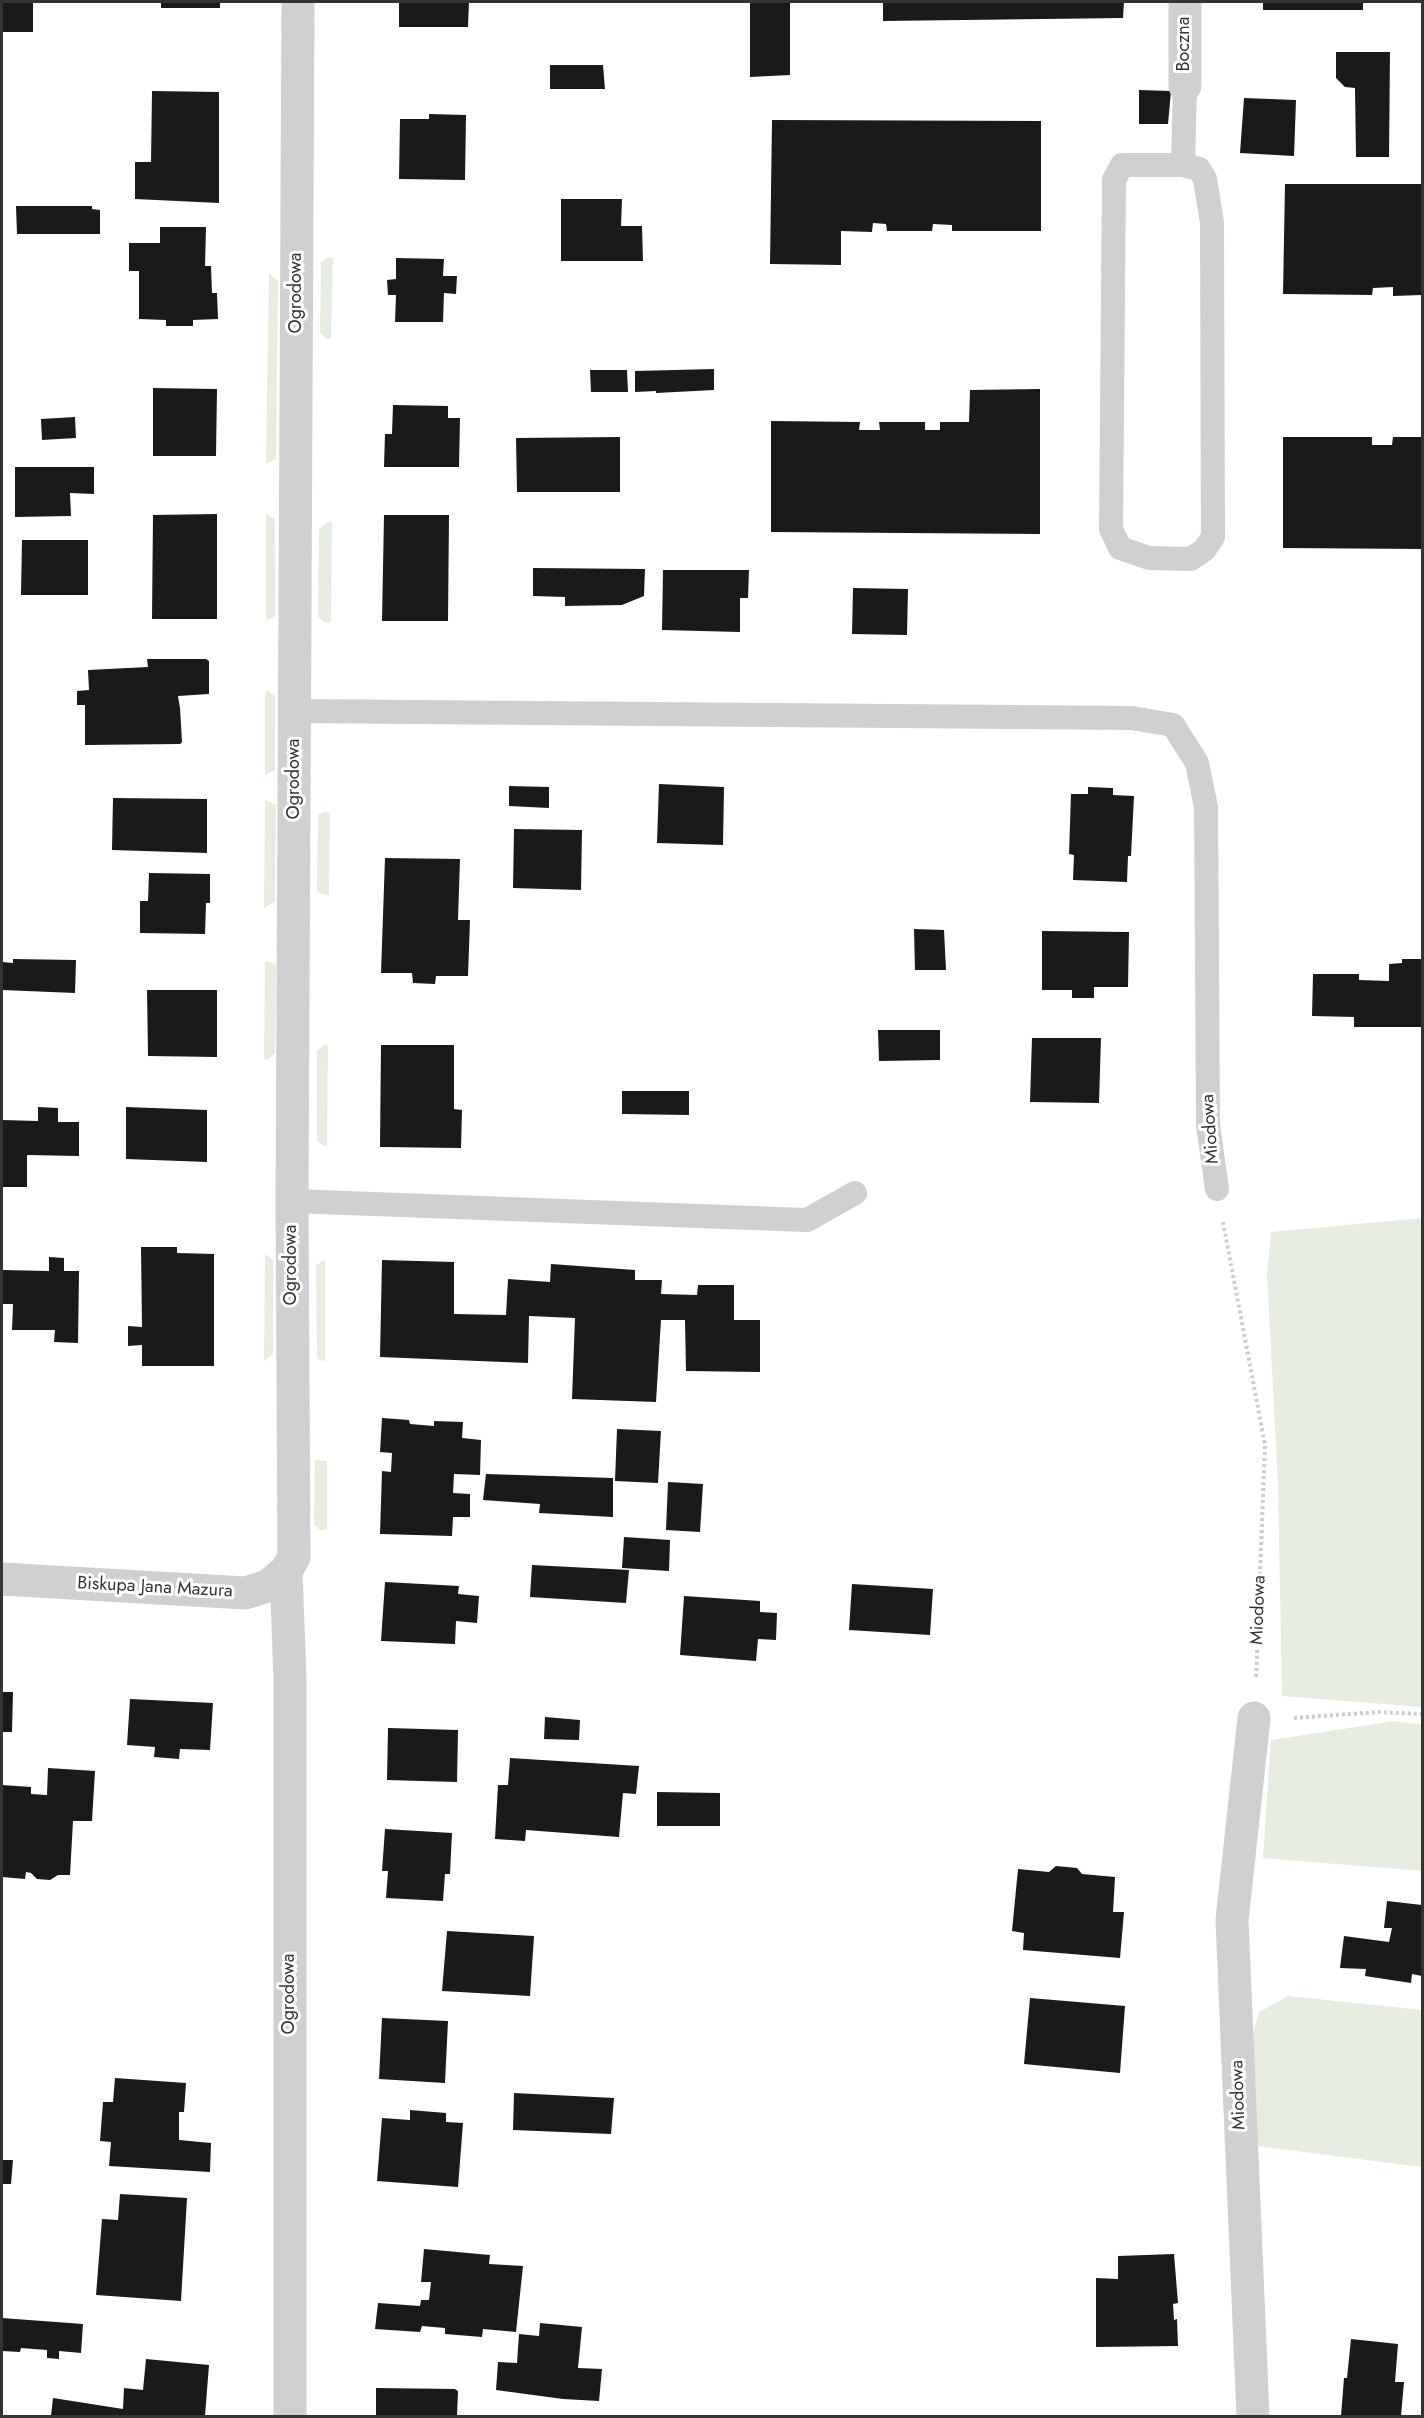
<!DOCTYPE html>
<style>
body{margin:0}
#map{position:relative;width:1424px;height:2418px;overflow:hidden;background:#fff;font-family:Jost,sans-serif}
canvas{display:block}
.frame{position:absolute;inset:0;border:3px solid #333;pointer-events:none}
</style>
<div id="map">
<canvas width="1424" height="2418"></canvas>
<div class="frame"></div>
</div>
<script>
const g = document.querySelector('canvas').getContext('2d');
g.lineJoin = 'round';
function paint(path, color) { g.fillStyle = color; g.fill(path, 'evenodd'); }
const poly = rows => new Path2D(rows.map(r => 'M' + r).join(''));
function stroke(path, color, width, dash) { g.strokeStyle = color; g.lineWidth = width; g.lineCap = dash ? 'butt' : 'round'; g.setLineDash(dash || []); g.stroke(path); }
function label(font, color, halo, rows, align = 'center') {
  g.font = font + ' Jost,sans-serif'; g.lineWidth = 6; g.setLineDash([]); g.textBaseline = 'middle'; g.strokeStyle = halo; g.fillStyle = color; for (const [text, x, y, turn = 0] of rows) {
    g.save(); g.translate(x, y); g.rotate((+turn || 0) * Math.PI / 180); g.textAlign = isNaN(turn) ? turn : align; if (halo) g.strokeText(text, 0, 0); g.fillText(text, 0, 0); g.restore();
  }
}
const green = poly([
 [328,257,333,258,331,339,326,339,320,332,321,262],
 [269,273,278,281,276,459,266,464],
 [266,514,275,519,275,616,266,621],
 [327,522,332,522,331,622,325,623,318,616,319,530],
 [268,690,275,697,275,770,265,775,265,692],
 [265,800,276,805,275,902,264,908],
 [324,812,330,813,329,895,321,894,317,890,318,815],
 [268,961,276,965,275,1053,268,1060,264,1059,265,962],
 [324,1045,328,1045,327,1146,324,1146,317,1141,317,1051],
 [1422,1218,1422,1707,1282,1696,1278,1483,1267,1275,1271,1232],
 [265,1254,273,1260,273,1354,264,1361],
 [323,1260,325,1261,325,1361,319,1360,317,1356,316,1266],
 [315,1460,327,1461,327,1529,320,1530,314,1524],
 [1394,1721,1422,1725,1422,1871,1263,1858,1271,1740],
 [1288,1996,1422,2010,1422,2167,1249,2145,1247,2054,1259,2012]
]);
const building = poly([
 [2,2,33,2,33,32,2,32],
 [161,2,220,2,220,8,161,8],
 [399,2,469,2,468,27,399,27],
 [750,2,790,2,790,75,750,77],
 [883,2,1124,2,1123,18,883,21],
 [1263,2,1363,2,1363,10,1263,10],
 [1336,52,1390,52,1389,157,1356,157,1355,88,1345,87,1336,78],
 [550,65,603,65,605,89,550,89],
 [1139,90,1171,91,1168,124,1139,124],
 [152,91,219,92,219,203,135,199,135,162,151,162],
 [1244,98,1296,100,1294,156,1240,153],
 [429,114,466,115,465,180,399,179,400,119,429,119],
 [772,120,1041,121,1041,231,952,231,952,225,933,224,932,231,887,231,886,224,873,223,872,232,841,231,841,265,770,264],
 [1285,184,1422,184,1422,295,1393,296,1393,287,1373,288,1372,295,1283,294],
 [561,199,622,199,621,226,642,226,643,261,561,261],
 [16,206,92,206,92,209,100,210,100,234,17,234],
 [160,227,206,227,205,266,211,266,212,293,217,293,218,319,193,320,193,326,166,326,166,320,139,319,139,271,129,271,129,243,160,243],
 [396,258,444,259,443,276,457,276,456,294,444,293,443,322,395,322,396,295,388,295,387,280,396,279],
 [714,369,714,390,656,393,656,391,635,392,635,371],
 [590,370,627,370,628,392,591,392],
 [153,388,217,389,216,456,153,456],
 [1040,389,1040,534,771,532,771,421,860,422,859,430,880,430,879,422,925,422,925,430,940,430,940,422,969,422,970,390],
 [393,405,448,406,448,418,460,418,459,467,384,467,385,434,392,434],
 [75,417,76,438,42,440,41,419],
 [620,437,620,492,517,492,516,438],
 [1283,437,1372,437,1372,445,1392,445,1393,437,1422,437,1422,549,1283,548],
 [15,467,94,467,94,494,70,493,71,516,15,517],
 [217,514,217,619,152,619,153,515],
 [384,515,449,515,448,621,382,621],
 [22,540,88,540,88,595,21,595],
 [533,568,645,569,644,596,622,605,565,606,565,597,533,596],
 [663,570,749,570,748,598,740,598,740,632,662,630],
 [853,588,908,589,907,635,852,634],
 [147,659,206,659,209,661,209,694,178,696,180,708,182,742,180,744,85,745,85,705,77,705,77,691,89,690,88,670,148,667],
 [659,784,724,787,723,845,657,843],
 [509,786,549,787,549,808,509,806],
 [1088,787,1113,788,1113,795,1134,796,1131,856,1128,856,1127,882,1073,880,1074,855,1069,854,1071,794,1088,794],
 [113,798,207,799,207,853,112,850],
 [514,829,582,830,581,890,513,888],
 [385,858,460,859,458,920,470,920,468,976,436,976,435,984,413,983,412,973,381,973],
 [149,873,210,874,210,903,206,903,205,934,140,933,140,901,148,901],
 [914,929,944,930,946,970,915,970],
 [1042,931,1129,932,1128,987,1094,987,1094,998,1072,998,1072,990,1042,990],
 [13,959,76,960,75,993,2,990,2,962,13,963],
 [1402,959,1422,959,1422,1027,1354,1027,1354,1017,1312,1016,1313,974,1359,974,1359,980,1389,981,1389,964,1402,963],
 [147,990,217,990,217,1057,148,1056],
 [878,1030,940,1030,940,1060,879,1061],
 [1032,1038,1101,1038,1099,1103,1030,1102],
 [381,1045,454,1045,454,1109,462,1110,461,1148,380,1147],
 [622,1091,689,1091,689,1115,622,1114],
 [38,1107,58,1108,58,1122,79,1122,79,1156,27,1155,27,1187,2,1187,2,1120,38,1121],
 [126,1107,207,1110,207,1162,126,1159],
 [141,1247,177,1247,177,1253,214,1254,214,1366,142,1366,142,1345,128,1346,128,1326,142,1327],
 [49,1257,64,1258,64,1271,79,1271,78,1343,54,1342,55,1330,12,1330,13,1304,2,1304,2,1270,49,1271],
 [382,1260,454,1262,454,1314,506,1315,508,1279,550,1282,551,1264,635,1270,635,1280,662,1280,661,1294,697,1295,698,1285,734,1285,734,1320,760,1320,760,1372,686,1371,685,1320,661,1320,656,1402,572,1399,575,1318,529,1316,528,1363,380,1357],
 [382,1418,409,1420,410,1424,434,1426,434,1421,463,1422,462,1438,481,1440,480,1475,454,1474,453,1493,470,1494,470,1517,453,1517,452,1536,380,1534,382,1471,391,1472,392,1453,380,1452],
 [617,1429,661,1431,658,1483,615,1481],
 [486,1474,613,1478,613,1517,539,1513,540,1504,483,1500],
 [668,1482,703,1484,700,1532,666,1530],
 [624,1537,670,1540,669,1571,622,1568],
 [532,1565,629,1570,626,1603,530,1597],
 [385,1582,459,1586,458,1594,479,1596,477,1623,456,1621,455,1644,381,1641],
 [852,1584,933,1589,930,1635,849,1630],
 [684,1596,760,1601,760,1612,777,1613,776,1640,758,1639,756,1661,680,1655],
 [2,1692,13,1692,12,1732,2,1732],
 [130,1699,213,1703,210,1750,180,1749,179,1759,154,1757,155,1747,127,1745],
 [545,1717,580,1720,579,1740,544,1739],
 [388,1728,458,1730,457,1782,387,1780],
 [510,1758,639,1766,636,1794,623,1793,619,1837,526,1830,525,1841,495,1839,498,1785,508,1785],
 [48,1768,95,1771,92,1821,73,1821,70,1875,58,1875,50,1880,37,1879,31,1873,26,1872,25,1879,2,1877,2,1785,31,1787,31,1794,47,1795],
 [657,1792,720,1793,720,1826,657,1826],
 [385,1829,452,1833,450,1874,445,1874,443,1901,386,1898,388,1871,382,1871],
 [1056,1866,1077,1868,1082,1874,1115,1877,1113,1912,1124,1912,1120,1958,1023,1950,1024,1933,1012,1931,1018,1869,1049,1872],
 [1387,1901,1422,1905,1422,1976,1412,1974,1411,1983,1365,1976,1366,1969,1340,1968,1344,1936,1389,1942,1392,1928,1384,1928],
 [447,1931,534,1936,530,1996,442,1991],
 [1030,1998,1125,2006,1120,2073,1024,2064],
 [382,2018,448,2021,445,2083,379,2079],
 [115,2078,186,2083,184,2112,179,2112,179,2140,211,2143,210,2172,109,2166,111,2142,100,2141,103,2102,113,2102],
 [514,2093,614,2098,611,2134,513,2130],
 [410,2110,446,2113,446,2122,463,2123,458,2187,377,2181,382,2118,410,2120],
 [2,2160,13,2160,11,2184,2,2184],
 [120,2194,187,2198,181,2301,96,2295,102,2219,118,2220],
 [424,2249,490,2255,489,2264,523,2266,516,2332,483,2329,482,2337,445,2334,445,2328,422,2326,420,2332,375,2329,378,2303,420,2306,421,2300,429,2300,431,2282,421,2282],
 [1174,2254,1178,2303,1173,2304,1174,2320,1177,2319,1178,2346,1096,2347,1096,2278,1118,2279,1118,2256],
 [2,2318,83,2324,81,2353,59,2351,59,2359,47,2358,47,2350,21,2348,20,2352,2,2351],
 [540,2323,582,2327,578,2368,602,2369,599,2401,563,2399,496,2390,498,2362,517,2363,519,2334,539,2336],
 [1351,2339,1398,2344,1395,2382,1404,2382,1401,2416,1341,2416,1344,2378,1347,2378],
 [146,2359,209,2365,205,2416,51,2416,53,2398,123,2409,124,2388,143,2390],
 [376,2388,455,2389,458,2391,457,2416,376,2416]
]);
const path = poly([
 [1223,1222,1265,1445,1256,1679],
 [1294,1718,1378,1712,1422,1714]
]);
const service = poly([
 [1183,165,1122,165,1114,180,1111,529,1120,548,1149,558,1191,559,1204,550,1213,537,1212,223,1205,179,1199,169,1183,165,1185,86],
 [295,711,1132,718,1173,725,1197,763,1206,807,1208,1125,1217,1189],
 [292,1201,807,1220,855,1193]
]);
const minor = poly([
 [1185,86,1185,2],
 [286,1571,290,1680,290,2416],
 [1253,2416,1232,1920,1254,1718]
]);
const tertiary = poly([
 [2,1579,245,1593,268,1586,286,1571,294,1557,292,1201,298,2]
]);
const streetNames = [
 ["Boczna",1185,44,-90],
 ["Ogrodowa",297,293,-90],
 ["Ogrodowa",295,779,-90],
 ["Miodowa",1211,1129,-94],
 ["Ogrodowa",292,1265,-90],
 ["Biskupa Jana Mazura",155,1588,3],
 ["Miodowa",1259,1610,-88],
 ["Ogrodowa",290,1994,-90],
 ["Miodowa",1239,2095,-92]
];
paint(green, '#e6ecdf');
paint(building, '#1a1a1a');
stroke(path, '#cdcdcd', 4, [3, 3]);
stroke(service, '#d0d0d0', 24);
stroke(minor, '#d0d0d0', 33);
stroke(tertiary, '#d0d0d0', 33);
label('18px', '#333', '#fff', streetNames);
</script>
